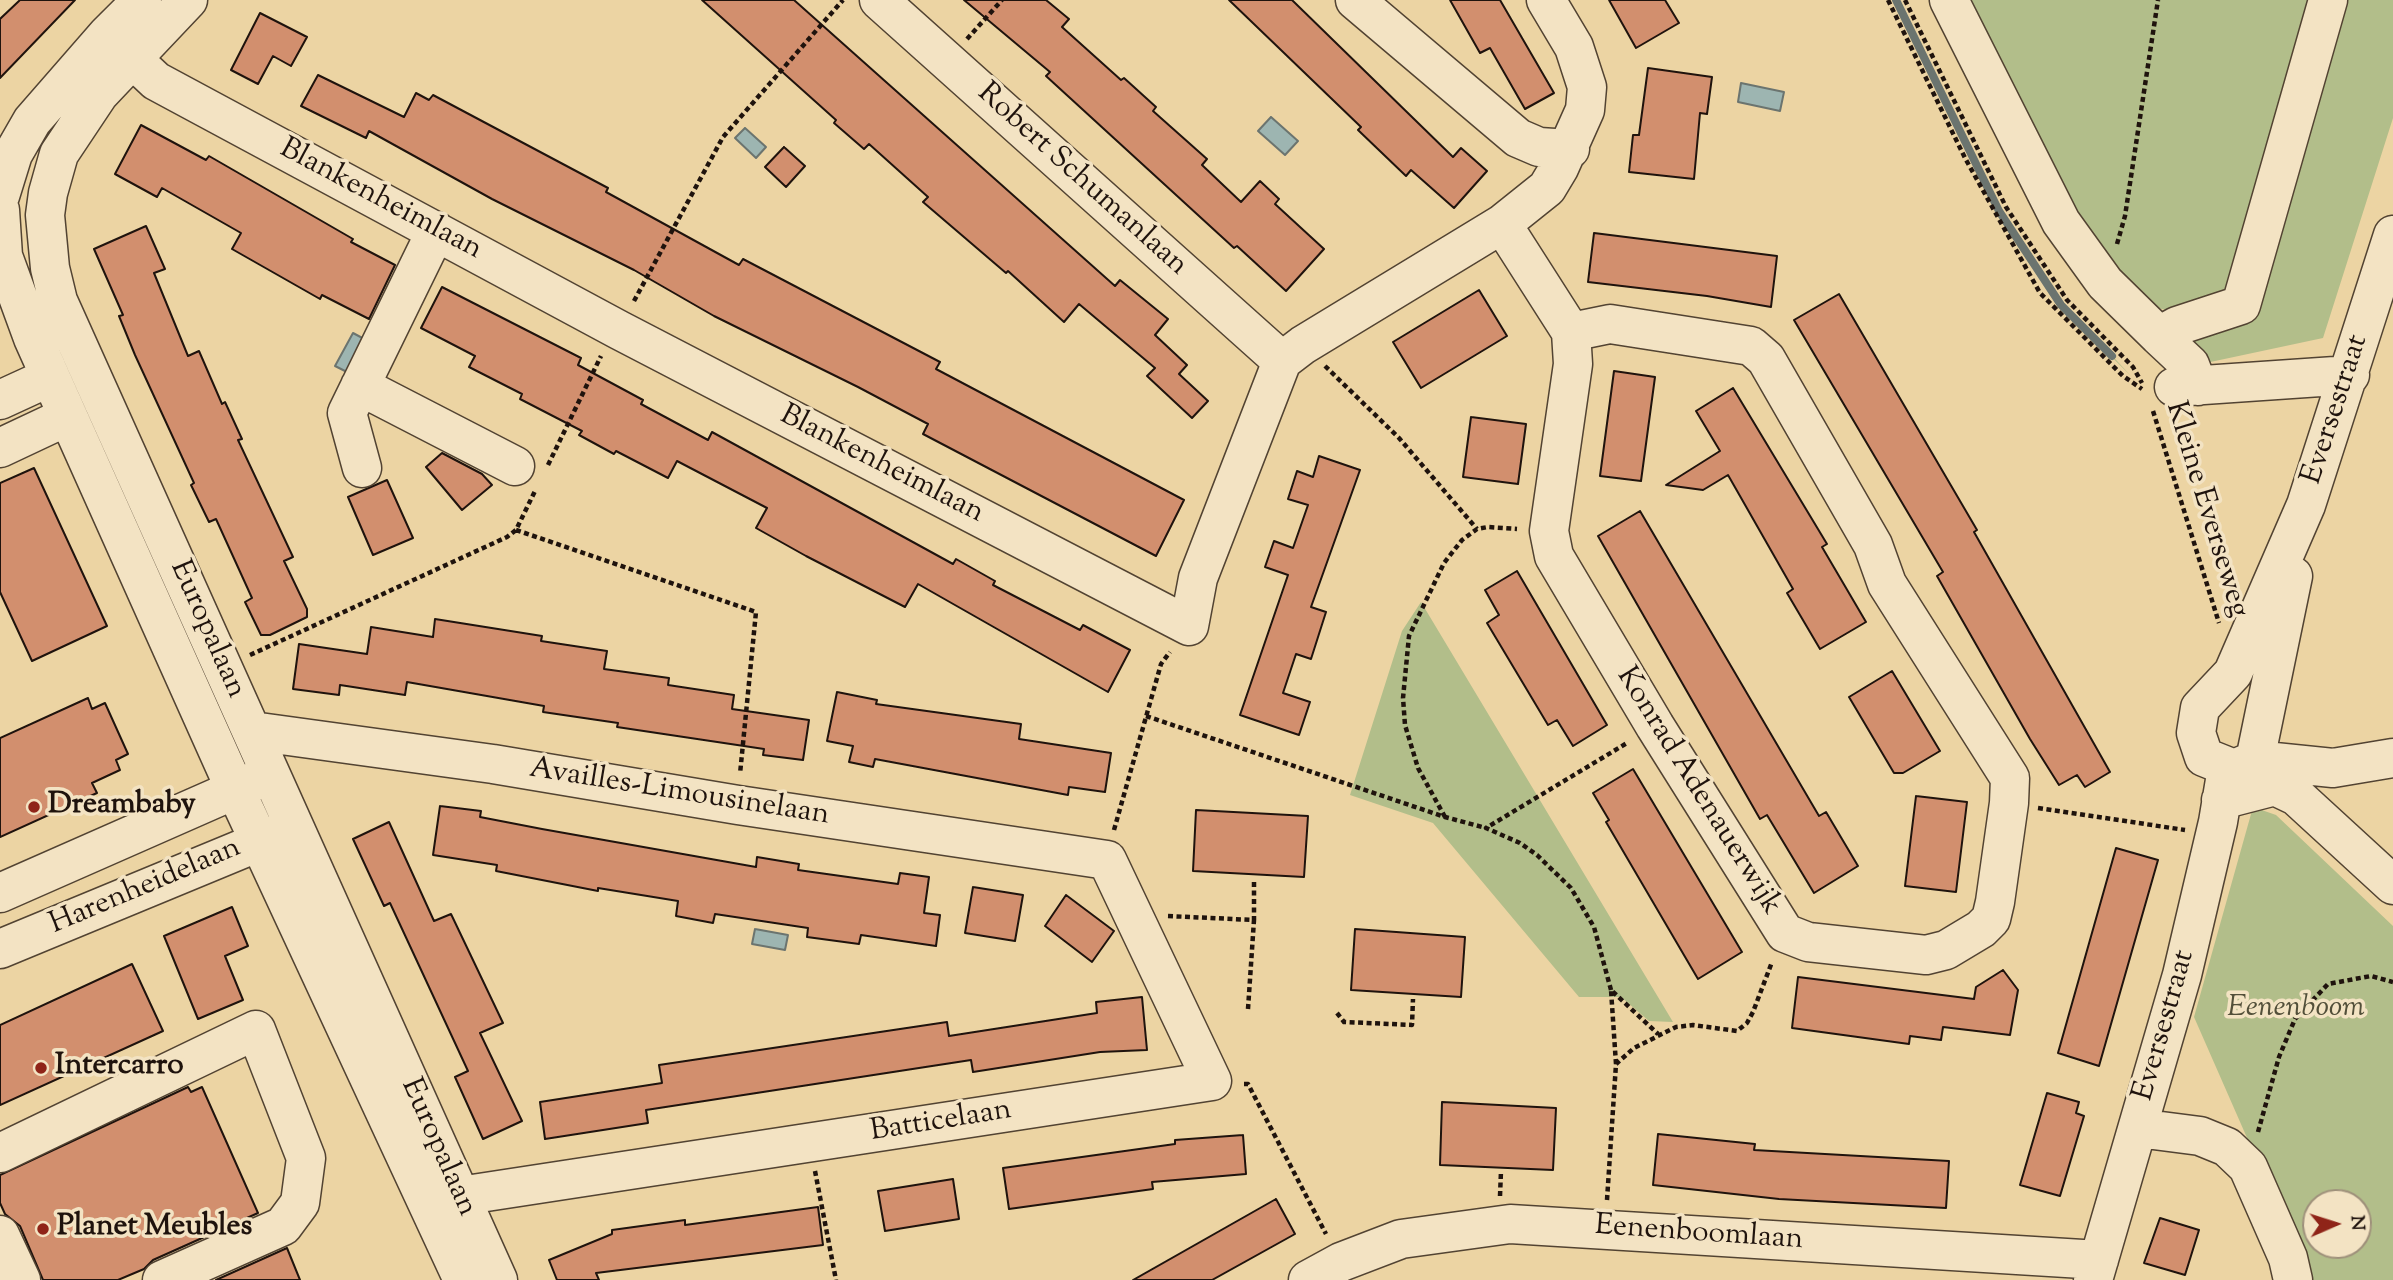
<!DOCTYPE html>
<style>
body{margin:0}
#map{position:relative;width:2393px;height:1280px;overflow:hidden;background:#ecd4a3;font-family:"Sorts Mill Goudy",serif}
canvas{display:block}
.north{position:absolute;left:2302px;top:1189px;width:70px;height:70px;box-sizing:border-box;background:#f3e3c3;border:2px solid #9e907a;border-radius:50%;rotate:87deg;font-size:19px;font-weight:700;line-height:28px;text-align:center;color:#1f130d}
.north::after{content:'';display:block;margin:auto;width:24px;height:32px;background:#8f2418;clip-path:polygon(50% 0,100% 100%,50% 72%,0 100%)}
</style>
<div id="map">
<canvas width="2393" height="1280"></canvas>
<div class="north">N</div>
</div>
<script>
const g = document.querySelector('canvas').getContext('2d');
g.lineJoin = 'round';
function paint(path, color) { g.fillStyle = color; g.fill(path, 'evenodd'); }
const poly = rows => new Path2D(rows.map(r => 'M' + r).join(''));
function stroke(path, color, width, dash) { g.strokeStyle = color; g.lineWidth = width; g.lineCap = dash ? 'butt' : 'round'; g.setLineDash(dash || []); g.stroke(path); }
function label(font, color, halo, rows, align = 'center') {
  g.font = font + ' "Sorts Mill Goudy",serif'; g.lineWidth = 7; g.setLineDash([]); g.textBaseline = 'middle'; g.strokeStyle = halo; g.fillStyle = color; for (const [text, x, y, turn = 0] of rows) {
    g.save(); g.translate(x, y); g.rotate((+turn || 0) * Math.PI / 180); g.textAlign = isNaN(turn) ? turn : align; if (halo) g.strokeText(text, 0, 0); g.fillText(text, 0, 0); g.restore();
  }
}
const green = poly([
 [1894,0,1898,0,1984,178,2030,257,2063,303,2131,376,2060,306,2026,259,1980,180],
 [1964,0,2393,0,2393,118,2323,338,2201,364,2174,312,2150,306,2112,272,1981,39],
 [1421,602,1673,1022,1649,1021,1621,997,1579,997,1433,823,1350,795,1402,631],
 [2253,807,2276,815,2393,926,2393,1280,2305,1280,2298,1254,2194,1017],
 [2316,1203,2358,1203,2358,1245,2316,1245]
]);
const water = poly([
 [1741,83,1784,92,1780,111,1738,102,1741,83],
 [1271,117,1298,141,1285,155,1258,131,1271,117],
 [745,128,766,147,756,158,735,138,745,128],
 [353,333,368,341,351,374,335,366,353,333],
 [755,929,788,935,785,950,752,944,755,929]
]);
const stream = poly([
 [1896,0,1999,211,2061,305,2112,356]
]);
const building = poly([
 [20,0,75,0,0,78,0,19,20,0],
 [702,0,794,0,1115,286,1120,280,1168,319,1155,335,1187,365,1179,374,1208,401,1192,418,1147,376,1155,368,1079,304,1064,322,1008,271,1006,273,923,202,928,197,869,144,864,149,834,123,836,120,702,0],
 [964,0,1046,0,1069,19,1062,27,1121,80,1124,78,1156,107,1153,111,1207,159,1202,165,1241,202,1260,181,1279,199,1275,204,1324,249,1286,291,1237,246,1234,248,1046,76,1050,72,964,0],
 [1229,0,1292,0,1453,157,1461,148,1487,171,1454,208,1411,170,1406,176,1358,130,1361,127,1229,0],
 [1450,0,1500,0,1554,93,1525,109,1490,48,1480,53,1450,0],
 [1609,0,1665,0,1679,23,1636,48,1609,0],
 [260,13,307,37,291,66,273,56,258,84,231,70,260,13],
 [1648,68,1712,77,1707,114,1700,113,1694,179,1629,172,1633,135,1639,135,1648,68],
 [318,75,404,117,416,93,429,100,433,95,608,188,606,192,739,265,743,259,940,362,936,369,1184,500,1156,556,923,434,928,424,858,387,714,316,634,270,492,199,369,131,366,138,301,106,318,75],
 [141,125,206,160,209,156,353,239,351,242,395,265,369,319,322,295,320,299,232,249,241,233,162,188,157,197,115,174,141,125],
 [784,147,805,166,786,187,765,167,784,147],
 [146,226,165,269,154,273,188,356,199,351,222,404,225,402,242,439,238,440,293,557,284,561,307,609,307,617,270,635,261,635,245,602,252,598,216,519,209,522,191,485,194,483,135,355,119,316,123,315,94,249,146,226],
 [1594,233,1777,256,1771,307,1707,296,1588,282,1594,233],
 [442,287,581,358,578,365,643,400,641,404,708,440,712,432,953,564,956,559,995,581,993,585,1080,630,1083,625,1130,650,1108,692,918,584,905,607,806,556,756,528,767,508,677,461,668,478,616,451,614,454,579,435,582,431,520,399,522,394,469,367,475,356,421,328,442,287],
 [1479,290,1507,336,1421,388,1393,342,1479,290],
 [1839,294,1977,530,1974,532,2110,772,2085,787,2077,775,2059,785,2030,739,1937,576,1943,572,1794,320,1839,294],
 [1614,371,1655,377,1641,481,1600,476,1614,371],
 [1733,388,1827,544,1822,547,1866,622,1820,649,1787,593,1793,589,1728,475,1703,490,1666,485,1720,451,1696,411,1733,388],
 [1471,417,1526,424,1518,484,1463,477,1471,417],
 [442,453,482,474,492,485,462,510,426,467,442,453],
 [1319,456,1360,470,1311,607,1326,612,1311,659,1296,654,1283,693,1310,702,1299,735,1240,715,1288,575,1265,567,1274,541,1293,548,1308,505,1288,499,1297,471,1313,477,1319,456],
 [34,468,107,626,32,661,0,592,0,483,34,468],
 [387,480,413,538,373,555,348,497,387,480],
 [1640,511,1819,816,1826,812,1858,866,1814,893,1767,815,1760,819,1598,536,1640,511],
 [1517,571,1607,725,1573,746,1557,720,1548,725,1487,623,1499,615,1485,590,1517,571],
 [435,619,542,636,541,641,607,651,604,669,669,678,668,685,734,695,732,709,809,720,803,760,763,755,764,749,617,727,618,723,543,712,544,706,407,682,405,695,340,685,339,695,293,689,299,644,367,654,371,627,433,637,435,619],
 [1892,671,1940,751,1903,773,1894,773,1849,697,1892,671],
 [837,692,877,700,876,704,1021,724,1019,739,1111,753,1105,792,1069,787,1068,795,875,759,873,767,849,762,853,746,827,741,837,692],
 [88,698,92,709,105,703,128,754,116,760,120,770,92,783,97,793,0,837,0,738,88,698],
 [1633,769,1742,952,1698,979,1606,822,1609,820,1593,793,1633,769],
 [1916,796,1967,802,1956,892,1905,886,1916,796],
 [440,806,481,811,480,817,542,829,756,867,757,857,799,864,798,870,898,884,900,873,929,877,924,913,940,915,936,946,861,935,859,944,807,937,808,928,715,914,713,923,676,916,678,901,598,888,598,891,496,871,497,865,433,855,440,806],
 [1196,810,1308,816,1304,877,1193,871,1196,810],
 [389,822,434,921,451,914,503,1023,480,1033,522,1121,483,1139,455,1077,468,1071,390,903,384,906,353,839,389,822],
 [2116,848,2158,860,2099,1066,2058,1053,2116,848],
 [973,887,1023,895,1015,941,965,933,973,887],
 [1066,895,1114,931,1092,962,1045,926,1066,895],
 [232,907,248,946,225,956,243,1000,198,1019,164,936,232,907],
 [1355,929,1465,937,1461,997,1351,990,1355,929],
 [132,964,163,1031,0,1105,0,1025,132,964],
 [2003,970,2018,990,2010,1035,1943,1027,1941,1040,1910,1036,1909,1044,1792,1028,1798,977,1974,999,1976,987,2003,970],
 [1142,997,1147,1050,1100,1052,973,1072,971,1060,646,1110,648,1123,545,1139,540,1102,662,1083,659,1065,947,1022,949,1036,1097,1013,1096,1002,1142,997],
 [188,1087,191,1092,202,1087,258,1213,153,1260,144,1269,118,1280,43,1280,20,1226,5,1214,0,1203,0,1175,188,1087],
 [2047,1093,2079,1102,2076,1113,2084,1116,2060,1196,2020,1185,2047,1093],
 [1442,1102,1556,1108,1553,1170,1440,1165,1442,1102],
 [1658,1134,1755,1144,1754,1150,1949,1161,1946,1208,1779,1199,1653,1185,1658,1134],
 [1243,1135,1246,1174,1152,1182,1153,1189,1009,1209,1003,1168,1175,1144,1175,1140,1243,1135],
 [953,1179,959,1219,885,1231,878,1191,953,1179],
 [1276,1199,1295,1234,1212,1280,1133,1280,1276,1199],
 [818,1207,823,1245,596,1273,599,1280,557,1280,549,1260,612,1234,612,1230,685,1220,685,1225,818,1207],
 [2160,1218,2199,1230,2185,1275,2144,1263,2160,1218],
 [287,1248,300,1280,216,1280,287,1248]
]);
const path = poly([
 [1888,0,1965,158,2040,293,2123,376,2142,389],
 [1905,0,2006,207,2067,300,2133,367,2142,383],
 [967,39,1002,0],
 [2117,244,2125,216,2158,0],
 [634,301,723,137,843,0],
 [1325,366,1399,438,1477,529],
 [2153,411,2219,623],
 [548,465,601,356],
 [516,530,756,612,740,774],
 [250,655,507,537,516,530,535,491],
 [1146,716,1445,817,1486,828],
 [2038,808,2185,830],
 [1445,817,1418,768,1405,725,1403,698,1409,636,1444,563,1462,540,1477,529,1488,527,1517,529],
 [1114,830,1161,664,1170,652],
 [1168,916,1254,920,1254,881],
 [1611,990,1594,927,1571,888,1537,855,1520,843,1486,828,1627,743],
 [1248,1009,1254,920],
 [1337,1013,1344,1022,1412,1025,1413,999],
 [1616,1064,1611,990,1658,1034],
 [1244,1084,1248,1084,1326,1234],
 [2258,1132,2279,1057,2295,1019,2328,984,2371,976,2393,982],
 [815,1171,836,1280],
 [1500,1196,1501,1171],
 [1607,1200,1616,1064,1634,1048,1676,1027,1693,1025,1737,1031,1747,1023,1753,1012,1772,962]
]);
const minor = poly([
 [188,0,99,94,59,154,48,193,45,215,50,268,58,301,498,1280],
 [879,0,1282,361],
 [1355,0,1518,138,1539,147,1570,149],
 [1949,0,2061,222,2105,283,2159,336],
 [107,35,156,81,619,330,1189,626,1198,578,1282,361,1303,345,1502,224,1547,188,1559,168,1585,110,1587,87,1574,47,1546,0],
 [0,196,13,154,32,121,107,35,142,0],
 [0,210,3,256,33,338,235,789,463,1280],
 [1502,224,1571,332,1573,364,1549,531,1554,556,1655,726,1785,933,1808,942,1926,955,1946,950,1981,929,1991,919,1995,902,2009,803,2010,778,1887,584,1873,545,1766,359,1751,346,1610,324,1571,332],
 [2393,235,2306,505,2233,673,2200,708,2196,733,2204,757,2234,769,2255,760,2333,768,2393,758],
 [360,386,515,466],
 [2198,386,2190,365,2159,336,2177,326,2241,305,2328,0],
 [2174,387,2350,375],
 [0,400,50,377],
 [0,448,68,416],
 [362,468,347,413,436,231],
 [252,731,493,764,738,805,1107,860,1212,1081,427,1201],
 [2255,760,2293,576],
 [2221,800,2275,786,2296,796,2393,885],
 [0,893,259,779],
 [0,949,283,832],
 [2138,1128,2200,1136,2227,1147,2248,1167,2288,1258,2293,1280],
 [0,1153,256,1030,306,1158,300,1203,283,1226,162,1280],
 [0,1235,21,1280],
 [1308,1280,1341,1262,1401,1239,1510,1224,2099,1260],
 [2093,1280,2182,975,2218,822,2227,768]
]);
const markers = [
 [34,807,7,"#8f2418"],
 [41,1068,7,"#8f2418"],
 [43,1229,7,"#8f2418"]
];
const streetNames = [
 ["Robert Schumanlaan",1081,181,42],
 ["Blankenheimlaan",380,201,28],
 ["Eversestraat",2337,410,-72],
 ["Blankenheimlaan",881,466,27],
 ["Kleine Everseweg",2205,510,73],
 ["Europalaan",206,630,66],
 ["Konrad Adenauerwijk",1697,792,58],
 ["Availles-Limousinelaan",679,794,9],
 ["Harenheidelaan",146,888,-23],
 ["Eversestraat",2166,1026,-74],
 ["Batticelaan",941,1123,-9],
 ["Europalaan",437,1148,66],
 ["Eenenboomlaan",1699,1235,4]
];
const poiNames = [
 ["Dreambaby",48,807],
 ["Intercarro",55,1068],
 ["Planet Meubles",57,1229]
];
const parkNames = [
 ["Eenenboom",2296,1010]
];
paint(green, '#b2be8a');
paint(water, '#9db5b1');
stroke(water, '#6b746f', 2);
stroke(stream, '#6b746f', 8);
paint(building, '#d28f6e');
stroke(building, '#1f130d', 2);
stroke(minor, '#524332', 41);
stroke(path, '#1f130d', 4.5, [5, 3.5]);
stroke(minor, '#f3e3c3', 38);
for (const [x, y, r, color] of markers) { const dot = new Path2D(); dot.arc(x, y, r, 0, 2 * Math.PI); g.fillStyle = color; g.fill(dot); stroke(dot, '#f3e3c3', 2.5); }
label('30px', '#1f130d', '#f3e3c3', streetNames);
label('bold 30px', '#1f130d', '#f3e3c3', poiNames, 'left');
label('italic 30px', '#524f39', '#f3e3c3', parkNames);
</script>
